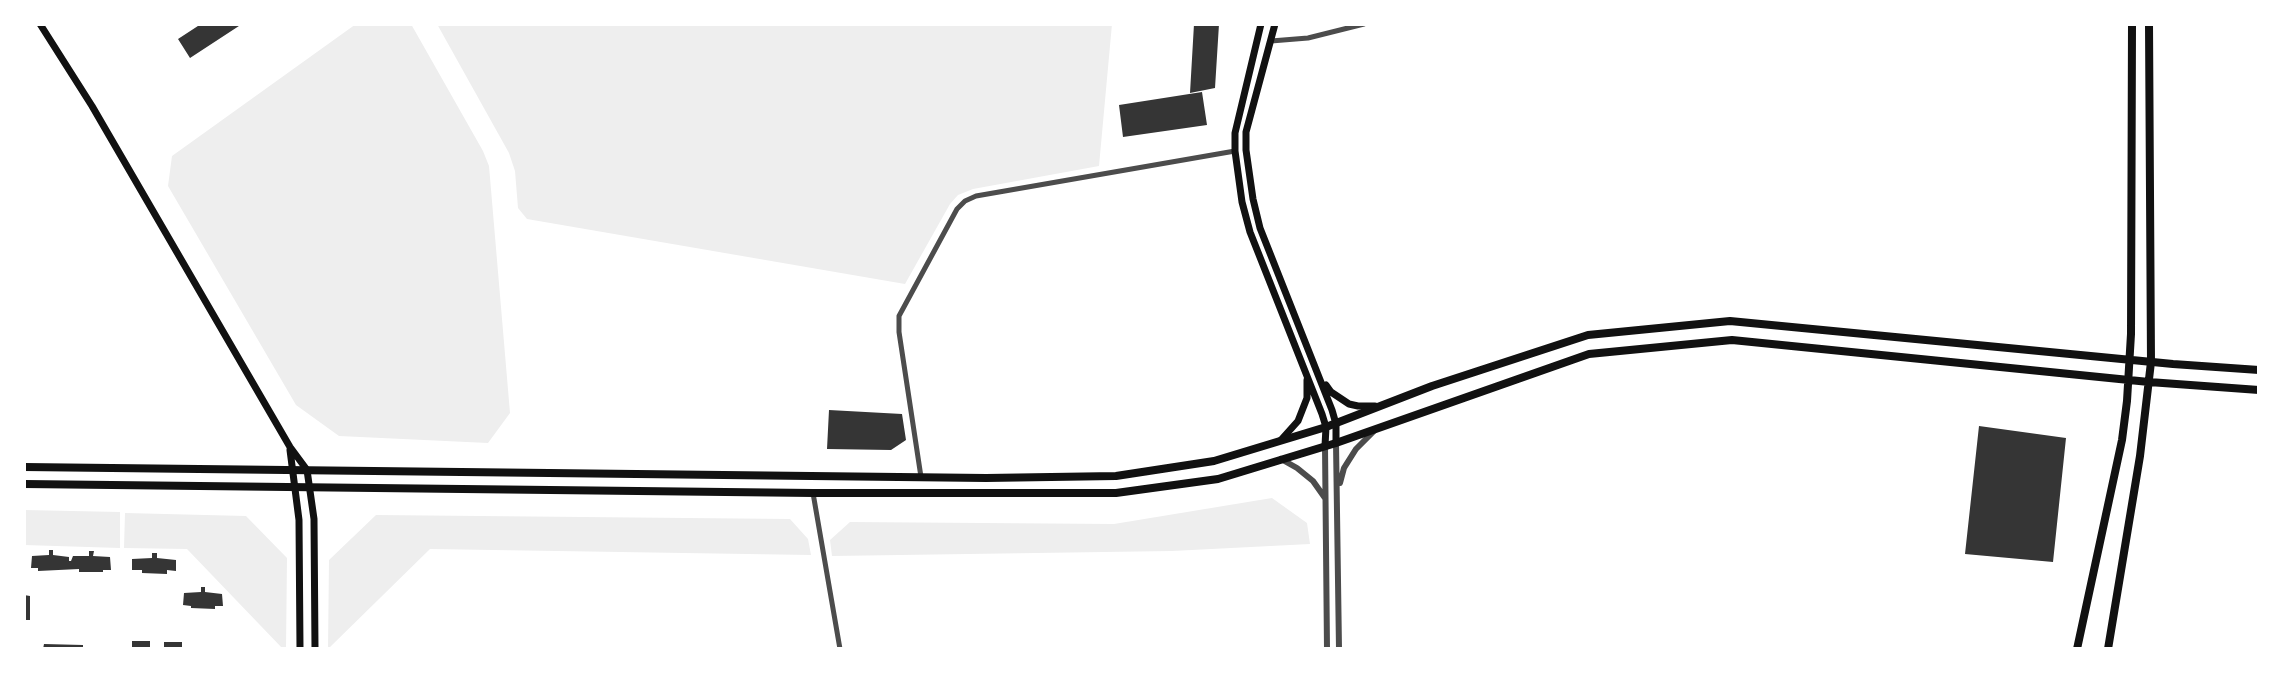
<!DOCTYPE html>
<style>
body{margin:0}
#map{position:relative;width:2283px;height:673px;overflow:hidden;background:#fff;font-family:"Source Sans 3",sans-serif}
canvas{display:block}
.frame{position:absolute;inset:0;border:26px solid #fff;pointer-events:none}
</style>
<div id="map">
<canvas width="2283" height="673"></canvas>
<div class="frame"></div>
</div>
<script>
const g = document.querySelector('canvas').getContext('2d');
g.lineJoin = 'round';
function paint(path, color) { g.fillStyle = color; g.fill(path, 'evenodd'); }
const poly = rows => new Path2D(rows.map(r => 'M' + r).join(''));
function stroke(path, color, width, dash) { g.strokeStyle = color; g.lineWidth = width; g.lineCap = dash ? 'butt' : 'round'; g.setLineDash(dash || []); g.stroke(path); }
const green = poly([
 [356,24,411,24,483,151,489,166,510,413,488,443,339,436,296,405,168,186,172,156],
 [437,24,1112,24,1099,166,973,189,958,195,950,204,905,284,527,219,518,208,515,171,509,153],
 [1272,498,1307,523,1310,544,1172,551,832,556,830,540,850,522,1114,524],
 [24,510,120,512,120,548,24,545],
 [125,513,246,516,287,558,286,649,283,649,187,549,124,548],
 [376,515,790,519,808,539,811,555,430,549,328,649,329,560]
]);
const building = poly([
 [201,24,242,24,190,58,178,39],
 [1194,24,1219,24,1215,88,1190,93],
 [1202,92,1207,125,1123,137,1119,105],
 [829,410,902,414,906,440,891,450,827,449],
 [1979,426,2066,438,2053,562,1965,554],
 [49,550,53,550,53,555,69,557,69,561,71,561,73,556,89,556,89,551,94,551,93,556,110,557,111,570,103,570,103,572,79,572,79,569,38,571,38,568,31,568,32,556,49,555],
 [152,553,157,553,157,558,176,560,176,571,167,570,167,574,142,573,142,570,132,570,132,559,152,558],
 [201,587,205,587,205,592,222,594,223,606,215,606,215,609,191,608,191,606,183,605,184,593,201,592],
 [24,595,30,596,30,620,24,620],
 [132,641,150,641,150,649,132,649],
 [164,642,182,642,182,649,164,649],
 [44,644,83,645,83,649,43,649]
]);
const minor = poly([
 [1271,41,1308,38,1364,24],
 [921,477,899,332,899,316,957,209,965,201,976,196,1235,151],
 [813,493,840,649]
]);
const tertiary = poly([
 [1336,443,1339,649],
 [1325,446,1327,649],
 [1281,459,1297,468,1313,481,1325,498],
 [1340,483,1344,468,1356,449,1375,430]
]);
const secondary = poly([
 [40,24,92,106,290,447,307,470,314,519,315,649],
 [1261,24,1235,133,1235,151,1242,202,1250,232,1322,414,1326,427,1325,446],
 [1275,24,1246,132,1246,150,1253,199,1260,228,1332,410,1336,424,1336,443],
 [1326,385,1331,392,1349,404,1358,406,1375,406],
 [1281,440,1298,421,1307,398,1307,380],
 [290,450,299,520,300,649]
]);
const primary = poly([
 [24,467,986,478,1116,476,1214,461,1326,427,1432,386,1588,335,1730,321,2173,364,2259,370],
 [24,484,813,493,1116,493,1218,479,1336,443,1589,354,1732,340,2149,382,2259,390],
 [2077,649,2122,440,2127,401,2131,334,2132,24],
 [2108,649,2140,456,2151,362,2149,24]
]);
paint(green, '#eee');
paint(building, '#353535');
stroke(minor, '#4c4c4c', 5);
stroke(tertiary, '#4c4c4c', 6);
stroke(secondary, '#111', 7);
stroke(primary, '#111', 8);
</script>
